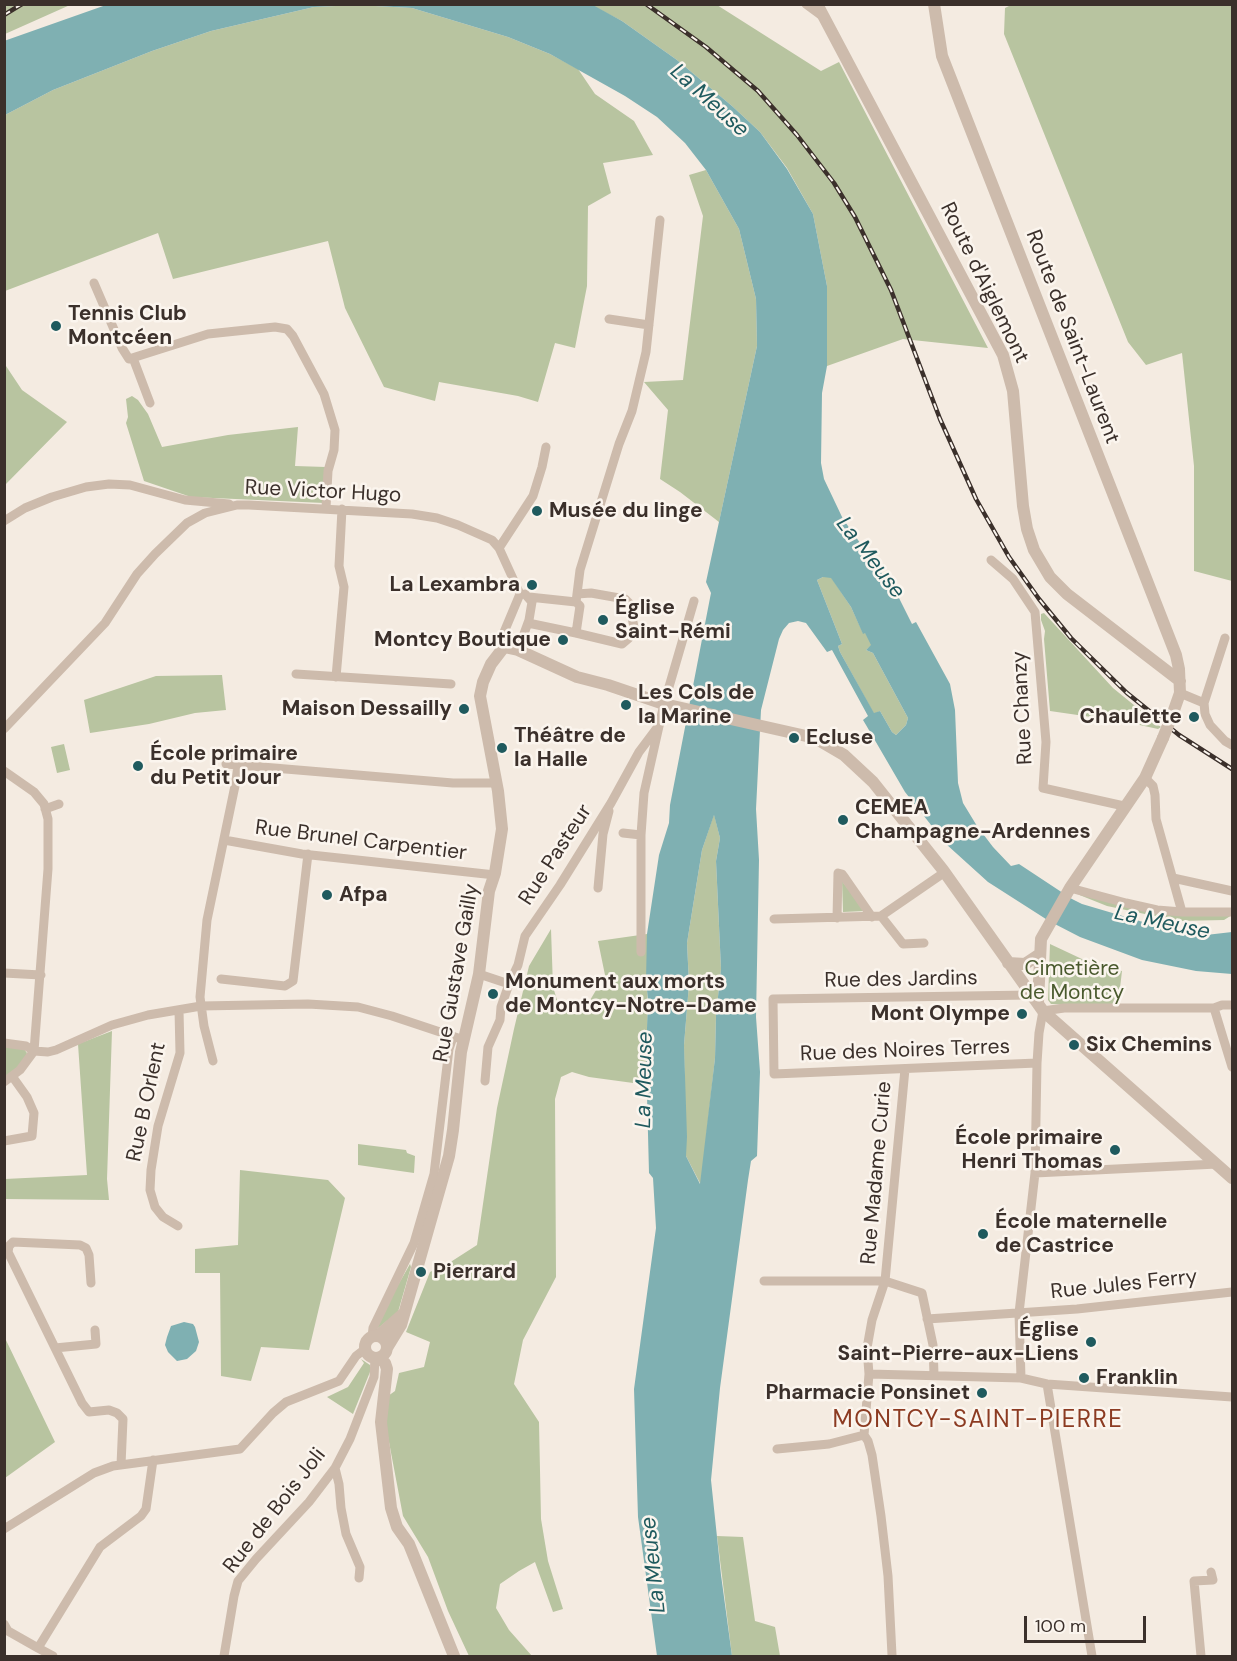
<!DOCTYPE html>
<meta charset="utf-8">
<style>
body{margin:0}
#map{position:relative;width:1237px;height:1661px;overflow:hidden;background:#f4ebe1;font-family:"DM Sans",sans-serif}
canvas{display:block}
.frame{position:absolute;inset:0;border:6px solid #3b302b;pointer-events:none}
.scale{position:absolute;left:1024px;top:1616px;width:122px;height:27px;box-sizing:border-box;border:3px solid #3b302b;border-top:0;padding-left:8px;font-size:18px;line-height:21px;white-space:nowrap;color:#3b302b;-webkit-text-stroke:4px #fbf5ee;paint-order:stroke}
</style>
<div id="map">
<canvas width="1237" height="1661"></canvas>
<div class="frame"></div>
<div class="scale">100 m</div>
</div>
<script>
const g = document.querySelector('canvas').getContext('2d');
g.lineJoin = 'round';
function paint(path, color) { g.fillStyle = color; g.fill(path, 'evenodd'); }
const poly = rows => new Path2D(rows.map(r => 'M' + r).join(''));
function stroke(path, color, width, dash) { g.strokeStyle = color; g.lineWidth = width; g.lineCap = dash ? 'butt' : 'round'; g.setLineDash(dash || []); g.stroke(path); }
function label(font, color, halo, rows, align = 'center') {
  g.font = font + ' "DM Sans",sans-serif'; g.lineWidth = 5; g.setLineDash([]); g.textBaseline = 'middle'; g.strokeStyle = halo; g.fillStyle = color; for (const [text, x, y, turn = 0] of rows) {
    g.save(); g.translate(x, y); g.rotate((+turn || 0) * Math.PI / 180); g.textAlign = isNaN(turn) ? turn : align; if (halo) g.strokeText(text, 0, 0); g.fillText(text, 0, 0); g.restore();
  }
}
const green = poly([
 [5,4,69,4,70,5,5,34],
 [357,5,412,8,508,37,550,54,578,69,595,94,634,121,653,155,603,163,611,193,588,206,587,286,575,348,555,343,538,402,518,396,439,382,435,401,384,387,345,308,328,241,173,279,158,233,5,291,5,115,53,90,152,51,211,31,314,7],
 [591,5,717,5,821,71,839,62,988,348,903,339,827,366,827,286,813,214,787,168,760,132,732,106,677,60,622,21],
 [1011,5,1232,5,1232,581,1194,571,1194,466,1182,353,1146,365,1128,342,1004,34,1005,8],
 [706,170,739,229,756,299,757,346,719,522,680,492,660,479,668,410,644,382,683,380,703,216,689,175],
 [4,363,22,390,67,422,5,485],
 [132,396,138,400,148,414,162,447,228,435,298,427,295,466,326,467,324,503,191,497,144,481,126,423,128,417,126,399],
 [823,577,831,577,851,607,863,633,865,632,872,645,866,650,873,653,908,718,906,725,896,735,892,732,880,711,874,714,840,652,838,646,842,644,817,580],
 [1044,613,1113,688,1161,727,1158,729,1126,722,1050,711,1044,639,1045,631,1041,620,1041,614],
 [222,675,226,710,195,713,149,724,90,733,84,700,156,676],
 [64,744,70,770,57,773,51,747],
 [714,814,720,838,716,861,721,969,716,1015,715,1058,701,1185,686,1156,684,1045,689,984,687,943,702,850],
 [842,881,865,911,843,912],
 [1077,894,1126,903,1232,915,1224,920,1178,921,1107,906],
 [551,929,553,987,558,1003,586,1007,605,975,598,941,647,934,648,1085,589,1077,572,1072,561,1077,555,1099,556,1277,523,1340,514,1384,539,1422,541,1519,548,1561,563,1609,553,1612,535,1562,519,1571,500,1584,496,1608,509,1630,532,1656,469,1656,448,1611,428,1557,403,1516,385,1421,388,1396,395,1391,399,1373,424,1367,430,1342,406,1332,430,1272,449,1263,477,1245,497,1108,514,1029,529,966],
 [1050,944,1099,967,1122,971,1118,1005,1051,1004,1048,1000],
 [112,1031,107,1179,109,1200,5,1199,5,1179,87,1175,78,1044],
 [5,1045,24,1049,27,1053,24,1063,5,1077],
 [358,1144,406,1150,407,1153,415,1156,414,1173,358,1165],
 [240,1170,328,1180,345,1198,309,1350,261,1347,251,1381,221,1376,220,1273,195,1273,195,1249,238,1245],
 [410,1264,411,1267,398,1312,377,1329,385,1308],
 [4,1336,55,1442,5,1478,4,1478],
 [361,1359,370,1365,370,1372,353,1414,327,1397,348,1387,364,1363],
 [717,1536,743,1537,755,1621,775,1627,780,1656,732,1656]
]);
const water = poly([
 [591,4,622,21,677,60,732,106,760,132,787,169,813,214,827,286,827,366,822,393,821,463,824,479,843,519,898,596,912,624,916,622,950,684,955,710,958,783,963,803,977,826,993,847,1011,866,1019,864,1072,899,1082,904,1170,930,1206,935,1232,932,1232,974,1196,971,1142,960,1080,937,1049,921,988,882,946,844,905,792,866,725,863,720,868,716,832,650,827,652,806,623,798,621,789,623,783,630,779,639,761,710,756,809,759,860,756,1017,760,1072,757,1156,751,1161,748,1180,720,1388,711,1480,721,1575,732,1656,657,1656,638,1517,634,1389,656,1228,653,1178,649,1173,646,1057,648,1000,646,980,647,934,659,855,669,823,670,805,710,598,711,593,706,582,757,346,756,299,739,229,706,170,685,143,657,117,625,96,550,54,508,37,412,8,357,5,314,7,211,31,152,51,53,90,5,115,4,41,106,5],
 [823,577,831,578,851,607,863,634,865,633,871,645,866,650,873,653,908,718,906,725,896,735,892,732,880,711,874,713,840,652,838,646,842,644,817,580],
 [714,815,720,838,716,861,721,969,716,1015,715,1058,700,1184,686,1156,687,1137,684,1045,689,984,687,943,702,850],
 [184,1322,193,1324,195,1327,199,1342,196,1351,187,1359,177,1361,168,1352,165,1345,167,1337,171,1326]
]);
const minor = poly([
 [806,4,821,15],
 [94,283,122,348,129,359,208,334,275,327,287,329,293,336,324,394,335,430,334,450,328,471,326,508],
 [609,319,649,325],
 [133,358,150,403],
 [4,521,25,508,52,497,86,487,109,484,130,485,185,500,229,504],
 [499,548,533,496,542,467,546,447],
 [991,560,1013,579,1035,612,1046,742,1043,788,1124,806],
 [576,602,580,570,619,444,632,411,646,352,660,220],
 [528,623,576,633,580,606,576,602,529,597],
 [576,633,622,644,629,638,634,627,629,603,625,599,591,593,577,594],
 [1225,638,1204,703,1205,714,1210,725,1225,741,1232,745],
 [504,647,502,637,520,594],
 [518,650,529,620,532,602,525,594],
 [296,674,451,684],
 [336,677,344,587,339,566,342,509],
 [1180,693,1204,703],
 [4,729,105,623,137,574,155,554,187,523,205,513,237,505,249,505,412,514,437,518,458,525,492,540,499,548,520,594],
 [226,764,453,783,497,783],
 [4,771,34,792,44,804,48,819,48,869,34,1051,26,1046,4,1043],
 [1145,778,1153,786,1155,795,1156,819,1182,912],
 [45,809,59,804],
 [623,833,641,835],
 [224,840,302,854,495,875],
 [1173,878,1232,891],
 [598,888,603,834,609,811],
 [1070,888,1126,903,1157,910,1182,912,1232,912],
 [881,916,903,944,924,943],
 [837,918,838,873,842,874,845,878,872,917],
 [774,919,881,916,945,872],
 [641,952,641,835,644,793,664,704,694,601],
 [4,973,41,975],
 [479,974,509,984,518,965,525,936,560,885,611,803,639,752,657,728],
 [221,979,285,986,293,981,308,854],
 [1030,995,773,999,774,1074,1037,1063],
 [1214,1008,1232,1067],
 [213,1061,204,1026,200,997,207,920,236,781,238,765,235,756],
 [485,1081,488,1047,500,1020,501,1007,509,984],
 [4,1082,20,1070,34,1051,48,1052,56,1050,112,1025,148,1015,201,1006,308,1004,358,1007,392,1016,464,1040],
 [4,1141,32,1136,34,1113,27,1097,12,1076],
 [1035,1173,1217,1164],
 [178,1226,163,1217,155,1207,150,1190,151,1170,158,1126,180,1053,179,1010],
 [764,1281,885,1281,922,1293,933,1345,934,1375],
 [91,1283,89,1255,86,1248,80,1245,13,1242,9,1246,8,1252,82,1403,89,1412,109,1410,117,1413,123,1419,121,1465],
 [927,1319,1077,1309,1232,1292],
 [372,1337,373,1328,414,1243,434,1174,449,1049,453,1037],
 [55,1348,96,1344,95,1330],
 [869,1374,1021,1378,1047,1384,1232,1397],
 [1021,1378,1019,1313,1035,1173,1037,1063,1039,1033,1043,1011,1064,1008,1214,1008,1222,1005,1232,1005],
 [1047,1384,1092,1656],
 [777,1449,829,1444,864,1435],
 [335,1468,339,1484,341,1508,346,1534,360,1567,359,1578],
 [4,1529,94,1473,113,1466,240,1449,273,1413,286,1402,339,1381,356,1356,365,1349],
 [4,1624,8,1631,38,1648,100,1547,141,1516,146,1509,153,1460],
 [38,1648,53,1656],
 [892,1655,888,1576,881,1516,872,1455,868,1441,864,1435,869,1374,867,1348,872,1320,885,1281,905,1069],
 [224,1656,234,1596,238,1581,256,1559,309,1502,335,1468,350,1439,374,1377,375,1358],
 [1201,1656,1194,1581,1213,1580,1211,1572]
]);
const tertiary = poly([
 [817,4,1003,355,1013,391,1023,506,1027,529,1034,550,1050,577,1067,594,1180,681],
 [934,4,942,56,1176,655,1179,669,1180,693,1173,713],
 [1008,963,1025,964,1040,954],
 [1038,1002,1041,939,1070,888,1145,778,1163,738],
 [378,1336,403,1314],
 '365 1347a11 11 0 1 1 22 0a11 11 0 1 1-22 0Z',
 [387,1348,401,1325,449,1156,453,1130,461,1052,479,974,489,891,495,873,502,829,498,791,480,696,483,682,491,664,504,647,518,650,577,677,608,685,664,704,815,738,844,755,873,782,943,870,1043,1011,1232,1178],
 [379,1358,385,1363,387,1369,381,1422,391,1508,397,1527,409,1544,454,1656]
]);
const rail = poly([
 [646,4,706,47,758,91,797,135,834,183,855,217,891,290,940,419,976,499,1009,557,1039,599,1071,638,1127,693,1179,735,1232,769],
 [4,15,22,4]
]);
const tertiaryBridge = poly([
 [1163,738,1173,713]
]);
const markers = [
 [56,326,6,"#1f5a5e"],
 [537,511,6,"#1f5a5e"],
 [532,585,6,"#1f5a5e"],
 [603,620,6,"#1f5a5e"],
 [563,640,6,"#1f5a5e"],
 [626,705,6,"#1f5a5e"],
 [464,709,6,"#1f5a5e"],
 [1194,717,6,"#1f5a5e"],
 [794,738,6,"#1f5a5e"],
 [502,748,6,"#1f5a5e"],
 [138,766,6,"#1f5a5e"],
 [843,820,6,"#1f5a5e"],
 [327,895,6,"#1f5a5e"],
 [493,994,6,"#1f5a5e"],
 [1022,1014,6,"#1f5a5e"],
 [1074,1045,6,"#1f5a5e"],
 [1115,1150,6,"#1f5a5e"],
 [983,1234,6,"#1f5a5e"],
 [421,1272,6,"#1f5a5e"],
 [1091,1342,6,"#1f5a5e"],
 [1084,1378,6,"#1f5a5e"],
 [982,1393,6,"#1f5a5e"]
];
const streetNames = [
 ["Route d'Aiglemont",984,283,64],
 ["Route de Saint-Laurent",1072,337,69],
 ["Rue Victor Hugo",323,492,3],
 ["Rue Chanzy",1023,708,-93],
 ["Rue Brunel Carpentier",361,841,7],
 ["Rue Pasteur",556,855,-57],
 ["Rue Gustave Gailly",457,973,-80],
 ["Rue des Jardins",901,980,-1],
 ["Rue des Noires Terres",905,1051,-2],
 ["Rue B Orlent",147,1102,-78],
 ["Rue Madame Curie",877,1173,-85],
 ["Rue Jules Ferry",1124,1285,-6],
 ["Rue de Bois Joli",275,1511,-52]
];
const poiNames = [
 ["Tennis Club",68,314],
 ["Montcéen",68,338],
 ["Musée du linge",549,511],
 ["La Lexambra",520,585,"right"],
 ["Église",615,608],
 ["Saint-Rémi",615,632],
 ["Montcy Boutique",551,640,"right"],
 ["Les Cols de",638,693],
 ["la Marine",638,717],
 ["Maison Dessailly",452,709,"right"],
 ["Chaulette",1182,717,"right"],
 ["Théâtre de",514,736],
 ["la Halle",514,760],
 ["Ecluse",806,738],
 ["École primaire",150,754],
 ["du Petit Jour",150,778],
 ["CEMEA",855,808],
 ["Champagne-Ardennes",855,832],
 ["Afpa",339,895],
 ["Monument aux morts",505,982],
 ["de Montcy-Notre-Dame",505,1006],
 ["Mont Olympe",1010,1014,"right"],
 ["Six Chemins",1086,1045],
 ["École primaire",1103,1138,"right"],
 ["Henri Thomas",1103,1162,"right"],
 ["École maternelle",995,1222],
 ["de Castrice",995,1246],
 ["Pierrard",433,1272],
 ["Église",1079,1330,"right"],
 ["Saint-Pierre-aux-Liens",1079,1354,"right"],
 ["Franklin",1096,1378],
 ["Pharmacie Ponsinet",970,1393,"right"]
];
const parkNames = [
 ["Cimetière",1072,969],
 ["de Montcy",1072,993]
];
const waterNames = [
 ["La Meuse",709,101,42],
 ["La Meuse",870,558,52],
 ["La Meuse",1162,923,12],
 ["La Meuse",645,1080,-89],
 ["La Meuse",654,1565,-96]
];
const quarterNames = [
 ["MONTCY-SAINT-PIERRE",978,1421]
];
paint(green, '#b8c4a0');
paint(water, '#7fb0b2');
stroke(minor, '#cdbbac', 9);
stroke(tertiary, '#cdbbac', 12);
stroke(rail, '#3b302b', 4.5);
stroke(rail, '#fbf5ee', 2, [7]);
stroke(tertiaryBridge, '#cdbbac', 12);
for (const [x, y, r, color] of markers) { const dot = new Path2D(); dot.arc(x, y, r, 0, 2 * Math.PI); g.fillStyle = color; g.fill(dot); stroke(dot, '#fbf5ee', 2); }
label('21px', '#3b302b', '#fbf5ee', streetNames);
label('bold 21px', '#3b302b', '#fbf5ee', poiNames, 'left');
label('21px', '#4a5a2e', '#fbf5ee', parkNames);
label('italic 22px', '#1f5a5e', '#fbf5ee', waterNames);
g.letterSpacing = '1.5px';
label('24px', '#8c3b22', '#fbf5ee', quarterNames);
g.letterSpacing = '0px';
</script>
